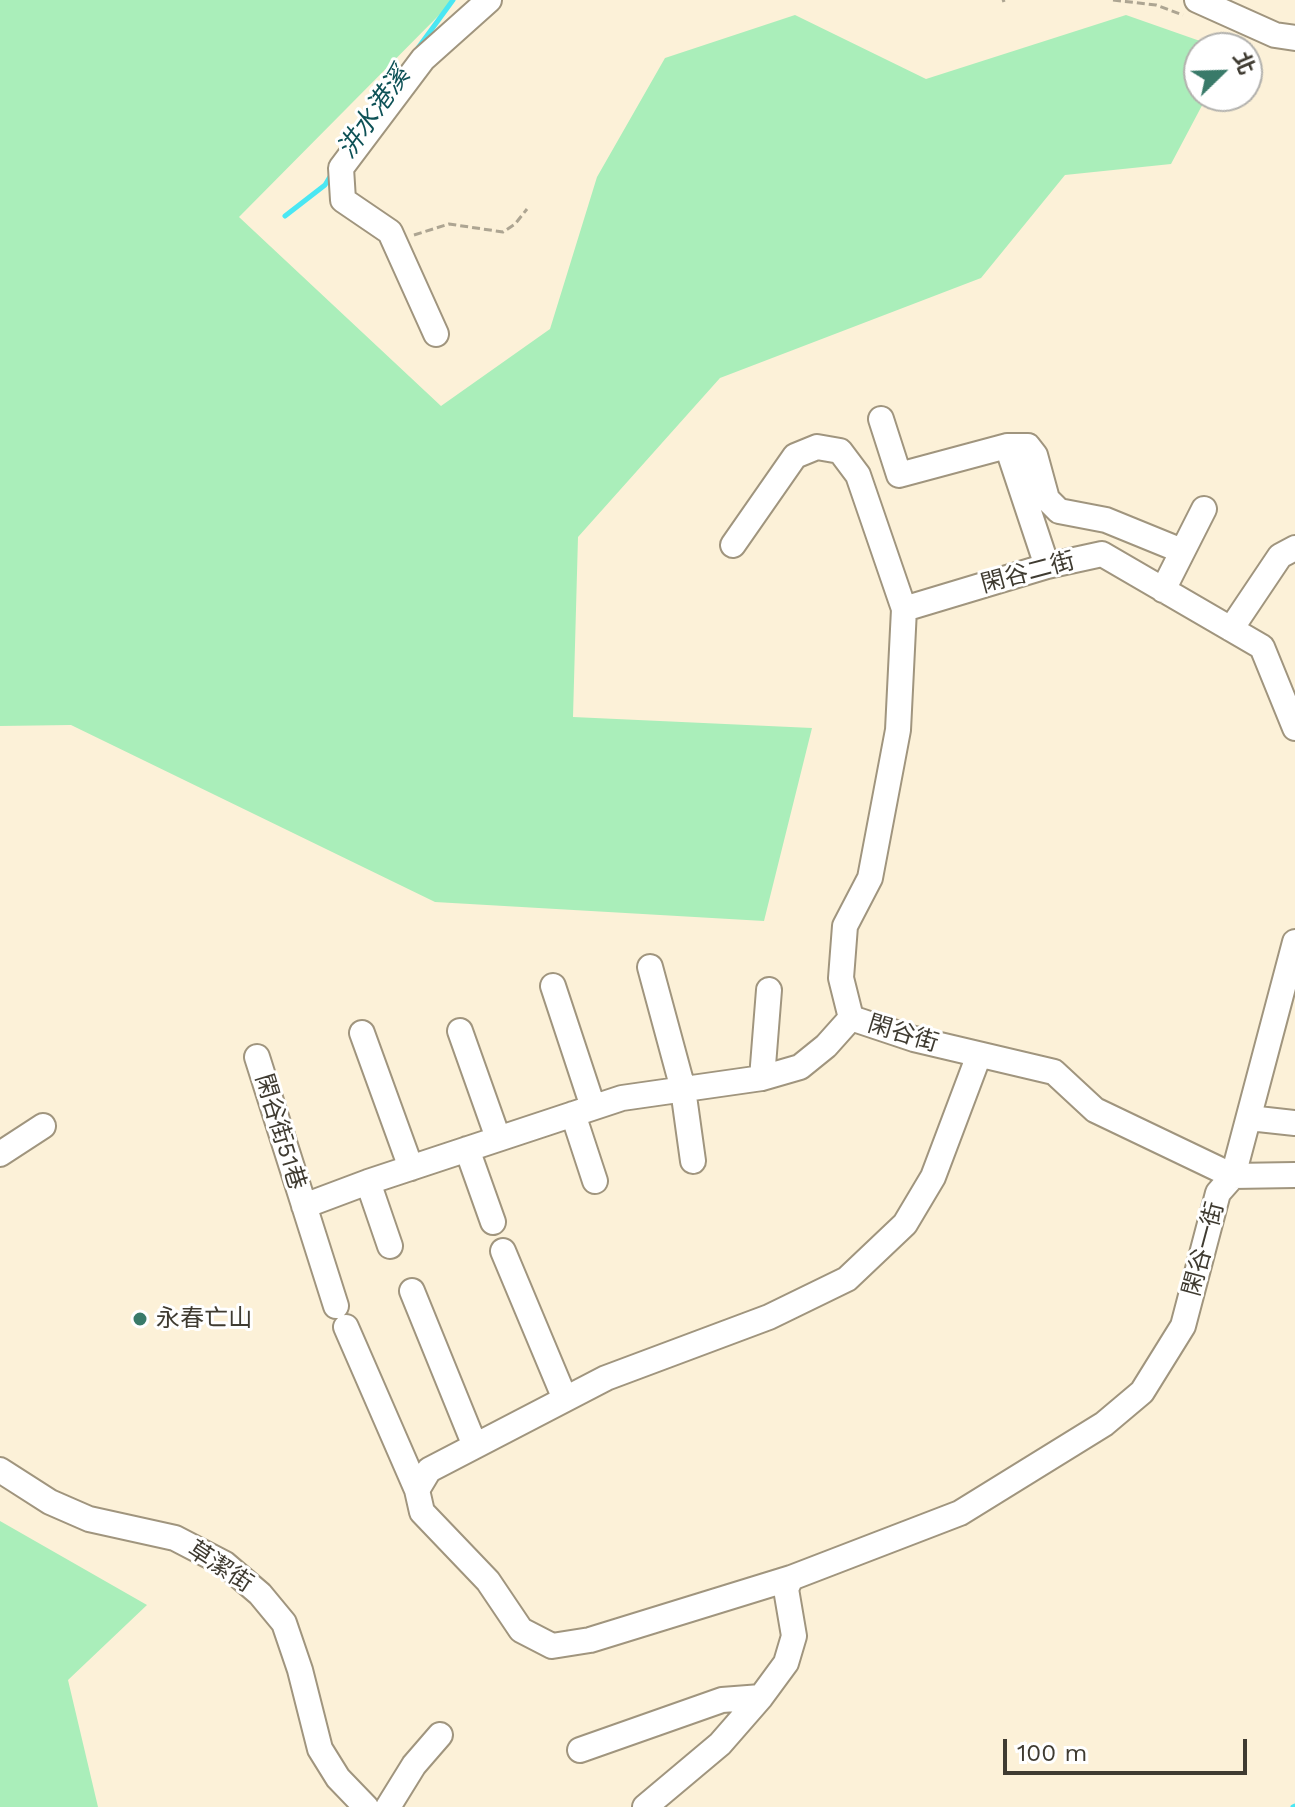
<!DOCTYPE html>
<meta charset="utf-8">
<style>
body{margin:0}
#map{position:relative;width:1295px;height:1807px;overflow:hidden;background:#fcf1d8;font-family:"Work Sans","Noto Sans TC",sans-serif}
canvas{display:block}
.north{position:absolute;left:1183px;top:32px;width:80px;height:80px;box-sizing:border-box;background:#fff;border:2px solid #b2b1ad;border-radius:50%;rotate:67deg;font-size:22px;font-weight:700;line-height:32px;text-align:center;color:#3f3b31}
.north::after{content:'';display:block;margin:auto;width:28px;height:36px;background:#397a69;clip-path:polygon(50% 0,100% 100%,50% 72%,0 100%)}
.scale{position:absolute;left:1003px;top:1739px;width:244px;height:36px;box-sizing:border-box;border:4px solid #3f3b31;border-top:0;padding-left:10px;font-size:24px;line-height:28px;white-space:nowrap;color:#3f3b31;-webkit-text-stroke:6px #fff;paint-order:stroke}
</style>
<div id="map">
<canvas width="1295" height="1807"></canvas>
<div class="north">北</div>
<div class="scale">100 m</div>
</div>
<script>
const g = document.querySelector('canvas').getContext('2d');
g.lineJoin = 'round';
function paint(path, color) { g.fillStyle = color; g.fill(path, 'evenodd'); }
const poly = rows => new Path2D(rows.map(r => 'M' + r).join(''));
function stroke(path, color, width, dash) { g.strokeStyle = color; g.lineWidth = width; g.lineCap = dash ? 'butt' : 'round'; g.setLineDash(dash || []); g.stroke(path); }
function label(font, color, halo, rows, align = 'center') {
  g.font = font + ' "Work Sans","Noto Sans TC",sans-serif'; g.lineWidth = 6; g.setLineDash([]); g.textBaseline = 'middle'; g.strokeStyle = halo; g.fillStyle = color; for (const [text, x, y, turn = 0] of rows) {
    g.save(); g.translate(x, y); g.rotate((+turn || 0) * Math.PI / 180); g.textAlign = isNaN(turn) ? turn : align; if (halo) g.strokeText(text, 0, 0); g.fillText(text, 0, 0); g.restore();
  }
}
const green = poly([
 [0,0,454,0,239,217,441,406,550,329,597,177,665,58,795,15,926,79,1126,15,1220,48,1199,48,1199,96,1207,96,1171,164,1065,175,981,278,720,378,578,537,573,717,812,728,764,921,435,902,71,725,0,726],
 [0,1521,147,1605,68,1680,98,1807,0,1807]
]);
const stream = poly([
 [418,48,453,0],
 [285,216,325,185,331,175],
 [1293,1807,1295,1806]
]);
const path = poly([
 [1113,0,1156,5,1183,15],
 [1002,1,1005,0],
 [414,235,449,224,503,232,515,224,527,209]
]);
const minor = poly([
 [1197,0,1275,35,1295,38],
 [436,334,390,232,343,200,341,168,423,59,489,0],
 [881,419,899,475,1007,446,1047,566],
 [1007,446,1028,446,1035,455,1047,499,1059,511,1106,520,1182,551],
 [733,545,795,456,817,447,840,451,858,475,904,609,898,730,870,878,845,926,841,978,851,1018,914,1039,1054,1072,1095,1110,1233,1176,1295,1175],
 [1163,590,1204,509],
 [904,609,1047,566,1102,554,1262,647,1295,728],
 [1231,629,1280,556,1295,548],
 [650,967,683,1089,693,1161],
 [553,986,593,1107],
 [460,1031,498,1138],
 [362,1033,411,1168],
 [979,1055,933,1177,905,1224,847,1279,769,1317,606,1378,429,1470,417,1490,422,1512,488,1581,521,1630,552,1646,590,1640,791,1578,960,1513,1104,1424,1142,1392,1183,1326,1218,1193,1233,1176,1295,942],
 [257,1057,336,1306],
 [762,1078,769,990],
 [573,1114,595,1181],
 [1249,1118,1295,1123],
 [467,1149,493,1222],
 [0,1154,43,1126],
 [368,1182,390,1246],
 [304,1206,368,1182,622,1098,762,1078,800,1067,826,1046,851,1018],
 [503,1251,565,1399],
 [412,1291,475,1446],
 [346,1327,417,1490],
 [0,1470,50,1502,89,1519,175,1538,225,1564,260,1594,284,1623,300,1670,320,1749,338,1778,366,1807],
 [580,1750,722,1700,761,1697],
 [388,1807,414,1765,440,1735],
 [645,1807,720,1744,761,1697,786,1663,794,1636,786,1589,791,1578]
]);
const markers = [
 [140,1319,8,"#397a69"]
];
const streetNames = [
 ["閑谷二街",1028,573,-15],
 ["閑谷街",903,1034,17],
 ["閑谷街51巷",280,1132,73],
 ["閑谷一街",1204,1249,-75],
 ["草潔街",220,1567,33]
];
const poiNames = [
 ["永春亡山",156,1319]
];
const waterNames = [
 ["汫水港溪",374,113,-55]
];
paint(green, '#aaeeba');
stroke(stream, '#4ae7f3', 5);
stroke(minor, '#a0957e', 28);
stroke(path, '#ada592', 3, [8, 4]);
stroke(minor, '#fff', 24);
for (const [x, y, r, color] of markers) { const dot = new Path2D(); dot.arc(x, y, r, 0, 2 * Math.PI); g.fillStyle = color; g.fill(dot); stroke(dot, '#fff', 3); }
label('24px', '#3f3b31', '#fff', streetNames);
label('24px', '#3f3b31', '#fff', poiNames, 'left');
label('italic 26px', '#0d5156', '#fff', waterNames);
</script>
